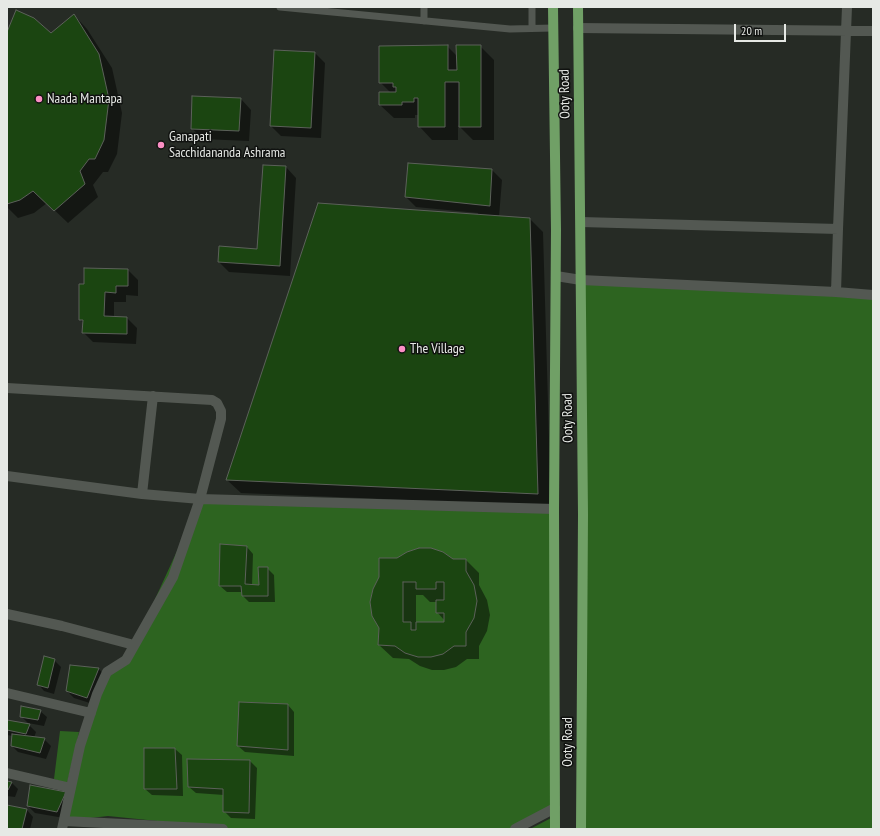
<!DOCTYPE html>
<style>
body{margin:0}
#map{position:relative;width:880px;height:836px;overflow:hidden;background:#262b25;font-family:"PT Sans Narrow",sans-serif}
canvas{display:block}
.frame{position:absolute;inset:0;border:8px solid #e6e9e5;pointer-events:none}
.scale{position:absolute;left:734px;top:24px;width:52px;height:18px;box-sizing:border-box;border:2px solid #e6e9e5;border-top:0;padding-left:5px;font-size:12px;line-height:14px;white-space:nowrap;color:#e6e9e5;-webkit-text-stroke:3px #101210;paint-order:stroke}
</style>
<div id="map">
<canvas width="880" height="836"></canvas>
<div class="frame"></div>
<div class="scale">20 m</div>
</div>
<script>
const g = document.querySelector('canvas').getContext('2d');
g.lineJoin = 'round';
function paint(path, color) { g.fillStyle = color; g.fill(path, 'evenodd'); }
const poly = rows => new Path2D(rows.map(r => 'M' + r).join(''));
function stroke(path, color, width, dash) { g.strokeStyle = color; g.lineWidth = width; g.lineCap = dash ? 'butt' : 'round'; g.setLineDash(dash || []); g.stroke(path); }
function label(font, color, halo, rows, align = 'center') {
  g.font = font + ' "PT Sans Narrow",sans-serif'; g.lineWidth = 3; g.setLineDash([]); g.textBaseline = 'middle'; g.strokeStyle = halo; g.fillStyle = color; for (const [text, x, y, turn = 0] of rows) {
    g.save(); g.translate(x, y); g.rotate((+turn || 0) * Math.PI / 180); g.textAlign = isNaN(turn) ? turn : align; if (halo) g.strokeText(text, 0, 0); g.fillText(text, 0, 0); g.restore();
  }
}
const forest = poly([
 [581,280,873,298,873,829,577,829],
 [199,503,554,509,555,808,515,829,236,829,108,816,64,821,80,746,107,672,134,645],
 [60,731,79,732,67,784,54,779],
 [555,816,555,829,530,829]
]);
const shadow = poly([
 [74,15,87,29,112,68,122,113,117,154,108,172,103,172,93,185,98,197,68,223,47,203,34,213,18,218,7,207,7,34,51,35],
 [447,46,458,57,480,46,494,60,494,140,473,140,458,125,458,140,432,140,419,126,419,115,415,115,415,118,394,118,380,105,391,93,380,82],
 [315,53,325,63,321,138,281,136,271,126],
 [241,99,251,110,249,141,202,139,192,128],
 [286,167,296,178,290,276,229,272,219,262,258,250],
 [492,170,502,180,499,217,530,219,543,232,551,506,241,493,227,480,478,215,478,213,416,207,406,197],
 [128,270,138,280,138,296,126,295,126,302,114,302,114,317,127,318,137,328,136,344,93,342,83,332,83,323,80,319,85,285],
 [247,547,253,554,252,586,260,586,267,568,274,575,275,602,249,602,243,596,243,592,227,592,220,586],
 [453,560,466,560,479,573,479,585,487,600,490,615,487,631,479,646,479,659,467,659,456,667,444,670,432,670,420,666,409,659,393,658,379,645,380,628,373,589],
 [416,595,423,595,430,602,437,602,437,612,445,621,445,623,416,623],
 [54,660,61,667,54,694,44,691,38,684],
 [99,669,105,676,93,704,74,698,67,691],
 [288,705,294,712,294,756,245,752,238,746],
 [40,711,47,717,44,726,28,723,21,716],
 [7,721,29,725,36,732,34,738,44,739,51,746,46,759,18,752,12,746,13,736,7,735],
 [175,749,182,755,183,796,152,795,145,789],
 [188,760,250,761,257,768,255,819,231,818,224,811,224,795,196,793,189,787],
 [7,782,12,783,18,789,15,797,7,796],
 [65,793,64,818,35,813,28,806],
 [7,806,27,810,33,817,30,829,7,829]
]);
const building = poly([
 [16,10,34,18,51,33,74,14,99,54,109,99,104,140,95,159,89,159,80,171,85,184,54,211,33,191,20,200,7,204,7,32,16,10],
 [448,45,448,70,457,70,456,45,481,45,481,127,459,127,459,82,445,82,445,127,418,127,418,98,414,98,414,102,402,102,402,105,379,105,379,92,396,92,396,87,393,87,393,83,379,83,379,46,448,45],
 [274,50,315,52,311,128,270,126,274,50],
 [192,96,241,98,239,131,191,129,192,96],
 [408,163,492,169,490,206,405,197,408,163],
 [263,165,286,166,280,266,218,262,219,246,257,249,263,165],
 [318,203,530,218,538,494,226,480,318,203],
 [84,268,128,269,128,286,116,286,116,293,105,292,104,316,127,317,127,334,82,333,83,320,79,320,79,284,84,284,84,268],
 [220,544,247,546,245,584,259,585,258,567,268,567,268,596,242,596,241,586,219,586,220,544],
 [419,548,431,548,443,552,453,559,466,559,466,571,474,585,477,601,474,618,466,632,466,646,454,646,443,654,431,657,418,657,405,653,395,646,378,645,379,628,372,616,370,602,373,589,379,577,379,558,397,558,407,552,419,548],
 [403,582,416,582,416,589,436,589,436,582,444,582,444,600,436,600,436,613,444,613,444,622,416,622,416,630,411,630,411,622,403,622,403,582],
 [44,656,55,659,48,688,37,685,44,656],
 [70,665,99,668,87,698,66,691,70,665],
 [239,702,288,704,288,750,237,746,239,702],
 [21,706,41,710,38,720,20,717,21,706],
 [7,720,30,724,26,734,7,730,7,720],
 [12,734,45,738,40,753,11,746,12,734],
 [144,748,175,748,177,789,144,789,144,748],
 [187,759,250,760,249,813,223,812,223,789,188,787,187,759],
 [7,781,12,782,8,790,7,790,7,781],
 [30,785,66,792,57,812,27,806,30,785],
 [7,805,27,809,22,829,7,829,7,805]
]);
const lane = poly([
 [280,7,510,29,553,28],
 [424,21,424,7],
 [532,28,532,7]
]);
const street = poly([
 [578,28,873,31],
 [581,222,838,229],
 [556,276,581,280,836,292,873,295],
 [836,292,838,229,847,7],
 [7,388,212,400,217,403,221,411,221,419,200,499,142,494,7,476],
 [142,494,153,396],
 [7,614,62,626,134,645],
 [7,693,91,713],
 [7,773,71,788],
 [64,821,223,829],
 [62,829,80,746,97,694,107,672,126,660,173,577,200,499,554,509],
 [515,829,555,808]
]);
const primary = poly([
 [553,7,556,230,554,509,555,829],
 [578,7,583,515,581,829]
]);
const markers = [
 [39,99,4,"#fb8fc4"],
 [161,145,4,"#fb8fc4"],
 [402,349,4,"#fb8fc4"]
];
const streetNames = [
 ["Ooty Road",565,94,-91],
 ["Ooty Road",568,418,-91],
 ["Ooty Road",568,742,-90]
];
const poiNames = [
 ["Naada Mantapa",47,99],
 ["Ganapati",169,137],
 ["Sacchidananda Ashrama",169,153],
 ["The Village",410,349]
];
paint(forest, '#2d6420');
paint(shadow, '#0007');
paint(building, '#1b4511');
stroke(building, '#5c615a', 1);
stroke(lane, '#535852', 7);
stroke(street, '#535852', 10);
stroke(primary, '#70a066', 10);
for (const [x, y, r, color] of markers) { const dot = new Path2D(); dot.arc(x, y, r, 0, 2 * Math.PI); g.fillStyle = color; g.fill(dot); stroke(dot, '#101210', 1.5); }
label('14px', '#e6e9e5', '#101210', streetNames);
label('14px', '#e6e9e5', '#101210', poiNames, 'left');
</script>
